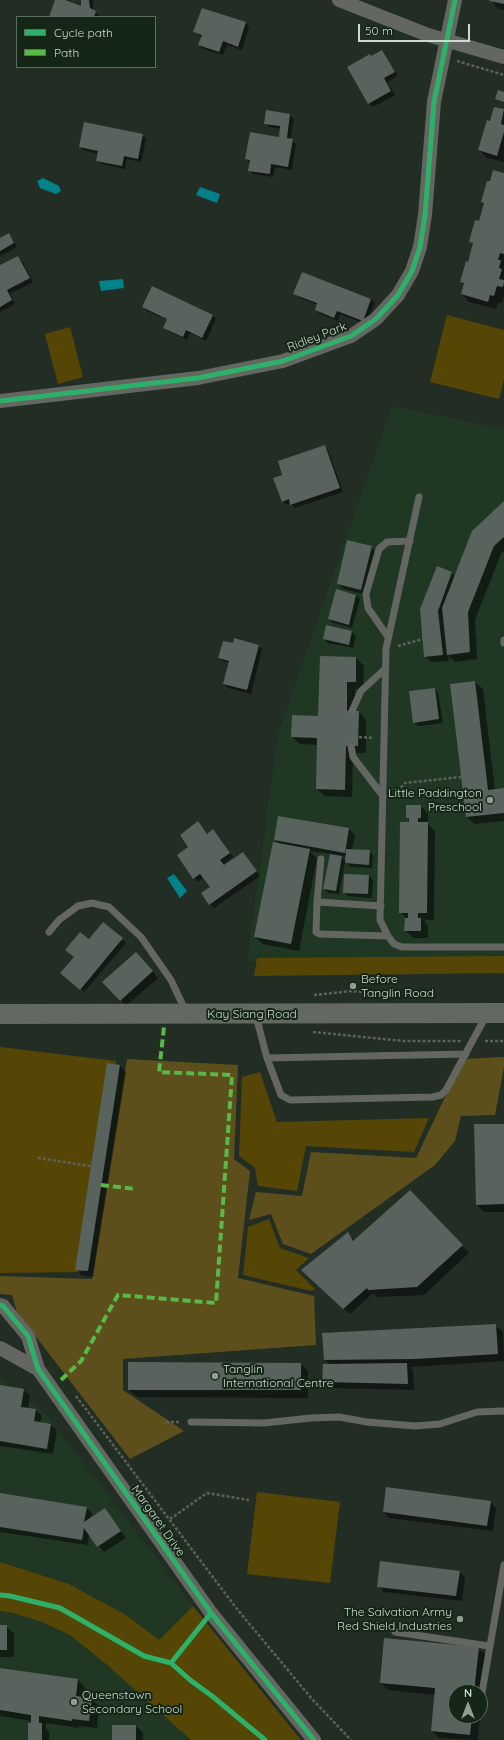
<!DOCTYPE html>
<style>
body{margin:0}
#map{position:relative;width:504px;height:1740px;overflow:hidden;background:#222d24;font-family:Quicksand,sans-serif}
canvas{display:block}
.legend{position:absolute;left:16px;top:16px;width:140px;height:52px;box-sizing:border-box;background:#142717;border:1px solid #5e6e60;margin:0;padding:5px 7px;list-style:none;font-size:12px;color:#cdd9ce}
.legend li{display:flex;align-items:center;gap:8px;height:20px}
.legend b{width:20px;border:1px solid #5e6e60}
.north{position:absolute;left:448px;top:1684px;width:40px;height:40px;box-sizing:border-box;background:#142717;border:1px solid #5e6e60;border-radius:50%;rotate:0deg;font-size:11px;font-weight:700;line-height:16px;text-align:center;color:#cdd9ce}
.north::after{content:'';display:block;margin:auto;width:14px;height:18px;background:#919d92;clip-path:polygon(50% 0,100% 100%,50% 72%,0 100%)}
.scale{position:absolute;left:358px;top:24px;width:112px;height:18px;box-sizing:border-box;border:2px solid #cdd9ce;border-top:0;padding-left:5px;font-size:12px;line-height:14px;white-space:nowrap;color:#cdd9ce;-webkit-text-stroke:3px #142717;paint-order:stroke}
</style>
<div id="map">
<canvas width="504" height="1740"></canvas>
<ul class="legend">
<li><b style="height:5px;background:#2db169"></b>Cycle path</li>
<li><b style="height:5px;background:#58b947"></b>Path</li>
</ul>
<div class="north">N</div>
<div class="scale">50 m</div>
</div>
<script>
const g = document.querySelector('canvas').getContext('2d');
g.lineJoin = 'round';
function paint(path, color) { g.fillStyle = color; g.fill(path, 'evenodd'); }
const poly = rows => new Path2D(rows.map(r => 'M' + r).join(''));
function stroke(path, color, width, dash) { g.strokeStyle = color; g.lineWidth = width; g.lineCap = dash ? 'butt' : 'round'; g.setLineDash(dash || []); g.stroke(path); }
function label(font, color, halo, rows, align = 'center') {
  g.font = font + ' Quicksand,sans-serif'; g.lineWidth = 4; g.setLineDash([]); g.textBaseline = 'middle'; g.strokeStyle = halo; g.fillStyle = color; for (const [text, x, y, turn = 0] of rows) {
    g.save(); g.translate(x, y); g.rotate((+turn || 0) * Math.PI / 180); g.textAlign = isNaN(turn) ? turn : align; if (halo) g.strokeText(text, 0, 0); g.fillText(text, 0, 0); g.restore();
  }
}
const built = poly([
 [392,406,504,429,504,963,247,961,278,734],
 [0,1378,46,1414,193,1606,159,1640,126,1615,69,1584,0,1562],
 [0,1611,13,1613,42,1622,70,1635,106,1664,191,1740,0,1740]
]);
const green = poly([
 [447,315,504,330,504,379,499,399,430,382],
 [70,327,83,377,58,384,45,334],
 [504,956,504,973,254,976,257,958],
 [0,1047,116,1061,82,1272,0,1273],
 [260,1072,277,1122,429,1118,414,1152,306,1146,297,1191,258,1186,255,1168,239,1156,242,1077],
 [269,1219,280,1248,309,1258,296,1270,315,1289,311,1291,243,1275,248,1227],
 [257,1492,340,1502,330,1583,247,1574],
 [0,1562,69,1584,126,1615,159,1640,193,1606,301,1740,191,1740,106,1664,70,1635,42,1622,13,1613,0,1611]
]);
const forest = poly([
 [504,1057,504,1067,495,1115,461,1116,455,1141,435,1165,311,1254,283,1244,271,1214,249,1220,256,1192,302,1196,311,1152,416,1158,463,1059],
 [127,1059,238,1065,234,1159,250,1171,238,1278,314,1296,316,1345,123,1359,123,1390,184,1431,130,1459,17,1312,12,1295,0,1294,0,1276,92,1279]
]);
const water = poly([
 [43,178,59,186,61,191,56,194,40,188,37,181],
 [200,187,220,194,217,203,196,195],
 [123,279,124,288,101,291,99,281],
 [174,874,187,891,180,898,167,878]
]);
const shadow = poly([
 [56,0,62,0,82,7,82,0,93,0,93,11,100,16,99,17,50,17],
 [491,0,504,0,504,10,498,9],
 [202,9,246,23,249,27,242,50,227,45,223,55,203,49,199,45,202,37,195,32],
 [382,51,398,76,387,82,395,95,373,107,369,104,348,67],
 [495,108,504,110,504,162,487,158,479,150],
 [290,115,294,119,290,139,296,144,292,170,275,167,273,177,253,174,249,170,250,163,246,159,279,138,281,129,269,127,265,123],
 [142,135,146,139,141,162,127,159,125,169,101,164,98,160,99,154,83,150,80,147],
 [504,174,504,295,502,303,498,302,496,309,469,302,462,294,464,285,461,282,469,263,474,245,470,242,479,223,484,204,482,202,490,183],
 [9,234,17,247,0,256,0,239],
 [18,257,22,261,33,282,10,294,15,304,0,312,0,265],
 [294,293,371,299,375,303,366,324,340,314,338,321,320,314,316,310,318,305,298,297],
 [144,307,213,315,216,319,206,341,190,333,187,340,168,331,164,328,168,320,147,311],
 [325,446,328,450,343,492,295,508,291,503,286,505,282,501,284,476],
 [504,503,504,551,501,554,475,620,477,659,455,662,448,655,449,661,431,662,425,656,421,610,451,573,455,577],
 [371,547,377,553,367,595,344,589,338,584],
 [356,595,360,599,352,628,333,623,329,619],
 [327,627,352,632,356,636,353,648,328,643,324,639],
 [234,644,259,646,262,649,251,694,228,688,224,684,230,663,223,661,219,658],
 [356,658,364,666,363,689,355,689,354,712,359,712,366,720,366,753,353,753,352,797,325,796,317,789,318,745,300,744,292,737,319,717],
 [475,682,483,689,495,790,504,789,504,821,475,824,467,817],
 [435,689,438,693,443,723,418,726,414,722],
 [421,806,428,814,428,824,435,831,434,920,425,920,425,923,428,926,428,938,413,938,405,930,406,918,400,912,410,823,410,821,407,818],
 [198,823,207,834,213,830,233,857,223,864,225,866,243,853,260,876,214,908,210,904,211,887,204,877,198,882,194,878,189,847],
 [349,829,355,835,352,850,369,851,373,855,372,868,350,867,345,862,339,894,328,893,324,889,331,854,310,851,317,858,299,951,263,944,255,937,280,845,275,840],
 [341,856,347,857,347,862],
 [369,876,373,880,372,898,348,896,344,892],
 [104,923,126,943,84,992,65,977,89,940],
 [142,959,158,978,126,1006,104,982],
 [108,1064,120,1066,126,1072,93,1277,81,1275,76,1269],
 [504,1125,504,1212,484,1212,477,1205],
 [410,1192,469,1253,424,1295,377,1297,373,1293,350,1314,308,1276,348,1234,355,1241],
 [495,1325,503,1332,504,1361,410,1367,413,1370,414,1390,329,1388,323,1382,330,1365,325,1360],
 [301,1364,308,1371,308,1398,137,1397,129,1390],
 [0,1386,24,1390,30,1396,28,1409,36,1410,42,1416,40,1423,51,1425,57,1430,53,1454,0,1446],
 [387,1488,490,1502,496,1508,493,1531,389,1518,384,1512],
 [0,1494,86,1507,92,1513,91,1519,105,1510,126,1538,104,1552,89,1534,88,1545,0,1532],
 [459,1571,465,1577,462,1601,384,1592,378,1586],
 [0,1626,6,1626,14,1634,14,1657,0,1657],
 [478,1648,486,1655,480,1715,480,1692,456,1692,456,1716,480,1716,478,1740,439,1738,432,1731,435,1695,388,1690,381,1683],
 [0,1669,78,1680,85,1687,84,1698,91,1699,99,1706,97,1728,79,1726,79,1728,46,1723,46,1728,49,1732,49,1740,29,1740,32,1721,0,1716],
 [136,1726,143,1733,143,1740,113,1740]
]);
const building = poly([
 [55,0,65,0,81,6,81,0,89,0,90,8,96,11,94,17,49,17],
 [490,0,504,0,504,4,489,1],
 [202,8,246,22,238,47,223,41,219,52,198,45,202,35,193,32],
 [382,50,395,72,384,78,391,91,368,104,347,67,370,54,371,56],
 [498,90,504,92,504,102,495,99],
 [494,107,504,109,501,124,504,125,504,132,497,156,478,150,487,120,490,121],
 [266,110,290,114,287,138,293,139,288,167,271,164,270,174,248,171,250,160,245,159,250,132,279,137,280,126,264,124],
 [84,122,143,134,138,159,124,156,122,166,96,161,98,151,79,147],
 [493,170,504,173,504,254,500,253,498,260,501,260,499,268,502,269,499,279,504,280,504,282,503,287,497,286,494,296,490,295,488,302,461,294,464,283,460,282,466,261,468,262,473,243,469,242,475,220,479,221,484,203,481,202,487,181,490,181],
 [9,233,14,243,0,251,0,238],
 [18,256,30,278,7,290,12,300,0,307,0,265],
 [302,272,371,299,363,321,337,311,334,318,315,310,317,303,293,294],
 [152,286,213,315,202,338,186,330,183,337,163,328,167,319,142,307],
 [325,445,340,488,290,505,289,499,282,502,273,478,282,475,278,461],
 [504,501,504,537,494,546,468,612,470,652,447,655,442,608,472,531],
 [347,540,372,546,361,590,337,584],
 [437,566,452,572,438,611,443,655,424,657,420,609],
 [336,589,356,595,349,625,328,619],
 [326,625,352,631,349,645,323,639],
 [234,638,259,645,247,690,223,684,229,661,218,658,223,641,233,643],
 [320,656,356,657,356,682,347,682,347,711,359,711,358,746,346,746,345,790,316,789,317,738,291,737,292,715,318,716],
 [475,681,488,790,504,788,504,813,466,817,450,684],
 [435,688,439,719,413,723,409,691],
 [406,805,421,805,421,818,418,818,418,822,428,822,427,913,418,913,418,918,421,918,421,931,404,931,405,918,408,918,408,913,399,913,400,822,409,822,409,818,406,818],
 [278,816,349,828,345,853,274,840],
 [198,821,207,834,213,829,230,853,220,860,224,865,243,852,257,871,209,905,201,893,210,887,200,874,193,879,177,855,188,847,180,835],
 [273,842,310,849,291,944,254,937],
 [346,849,370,850,369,865,345,863],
 [330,854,342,856,336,891,323,889],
 [344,874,369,875,368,894,343,893],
 [103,922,123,938,80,990,60,973,74,957,65,950,80,932,89,939],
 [136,952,153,971,120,1001,102,982],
 [107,1063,120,1065,88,1271,75,1270],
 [474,1124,504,1124,504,1204,476,1205],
 [410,1190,463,1245,417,1287,368,1290,367,1288,343,1309,301,1270,348,1232,353,1241],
 [496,1324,498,1354,415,1359,324,1360,322,1333],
 [128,1362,301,1363,301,1390,128,1390],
 [407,1363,408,1384,322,1382,323,1364],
 [0,1385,24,1389,21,1407,36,1409,34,1421,51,1424,47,1449,0,1441],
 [386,1487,491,1501,487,1526,383,1512],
 [0,1493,87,1507,84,1522,105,1508,121,1531,97,1547,84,1528,82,1540,0,1527],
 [380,1561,460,1571,456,1596,377,1587],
 [0,1625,7,1625,7,1650,0,1650],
 [384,1638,479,1647,474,1692,456,1692,456,1716,472,1716,470,1735,431,1731,435,1688,380,1683],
 [0,1668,78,1679,76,1696,92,1698,89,1721,72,1719,72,1721,39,1716,39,1723,42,1723,42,1740,28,1740,28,1723,31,1723,31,1715,0,1710],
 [112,1725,136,1725,136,1740,112,1740]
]);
const path = poly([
 [457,61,504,75],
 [398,646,423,639],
 [359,737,374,738],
 [394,795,405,783,461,777],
 [314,995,352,991,397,995],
 [313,1032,404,1041,462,1041],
 [485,1041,504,1041],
 [38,1158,103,1168],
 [76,1396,237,1609,312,1699,351,1740],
 [166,1422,181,1422],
 [170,1519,207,1493,249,1500]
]);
const lane = poly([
 [419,497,386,649,380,920,388,936,394,944,402,947,504,947],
 [388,637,368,608,366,594,379,549,387,542,410,541],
 [504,640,504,643],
 [352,711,361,691,385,669],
 [351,746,353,757,383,796],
 [321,859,317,902,316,932,320,934,388,936],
 [317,902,381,906],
 [49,932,59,920,78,906,92,903,109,907,141,937,171,980,186,1012],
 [256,1016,267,1058,278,1087,281,1095,290,1100,433,1097,441,1095,446,1090,487,1014],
 [267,1058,466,1054],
 [191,1422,264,1423,311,1418,339,1417,367,1422,415,1426,440,1424,477,1412,504,1411],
 [395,1632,489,1646],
 [480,1704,504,1565]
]);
const street = poly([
 [339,0,428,35,504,57],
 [0,401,198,378,283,361,351,336,376,319,398,295,412,271,420,247,425,215,434,102,455,0],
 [0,1305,3,1306,28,1336,38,1369,211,1613,314,1740],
 [0,1348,38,1369]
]);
const secondary = poly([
 [0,1014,504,1013]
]);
const quiet = poly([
 [101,1185,136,1189],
 [61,1380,81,1361,118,1295,216,1303,232,1075,159,1072,164,1027]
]);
const cycleway = poly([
 [0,401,198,378,283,361,351,336,376,319,398,295,412,271,420,247,425,215,434,102,455,0],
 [0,1305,3,1306,28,1336,38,1369,211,1613,314,1740],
 [0,1595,10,1596,60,1608,144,1656,171,1663,190,1680,212,1696,265,1740],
 [171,1663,211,1613]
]);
const markers = [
 [490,800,4,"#919d92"],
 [353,986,4,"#919d92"],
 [215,1376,4,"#919d92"],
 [460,1619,4,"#919d92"],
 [74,1702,4,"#919d92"]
];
const streetNames = [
 ["Ridley Park",317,337,-21],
 ["Kay Siang Road",252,1014],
 ["Margaret Drive",158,1521,55]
];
const poiNames = [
 ["Little Paddington",482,793,"right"],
 ["Preschool",482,807,"right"],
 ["Before",361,979],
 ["Tanglin Road",361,993],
 ["Tanglin",223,1369],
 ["International Centre",223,1383],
 ["The Salvation Army",452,1612,"right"],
 ["Red Shield Industries",452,1626,"right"],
 ["Queenstown",82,1695],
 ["Secondary School",82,1709]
];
paint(built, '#203724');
paint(green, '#564605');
paint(forest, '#5d4f1b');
paint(water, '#03818b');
paint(shadow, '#0007');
paint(building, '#58635d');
stroke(path, '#5d615b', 2.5, [3, 2]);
stroke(lane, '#636661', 7);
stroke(street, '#636661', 14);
stroke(secondary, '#646863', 20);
stroke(quiet, '#58b947', 4, [8, 4]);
stroke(cycleway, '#2db169', 5);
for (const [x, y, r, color] of markers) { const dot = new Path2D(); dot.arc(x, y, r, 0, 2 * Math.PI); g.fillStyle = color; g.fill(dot); stroke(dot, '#142717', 1.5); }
label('12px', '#cdd9ce', '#142717', streetNames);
label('12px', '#cdd9ce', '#142717', poiNames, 'left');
</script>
